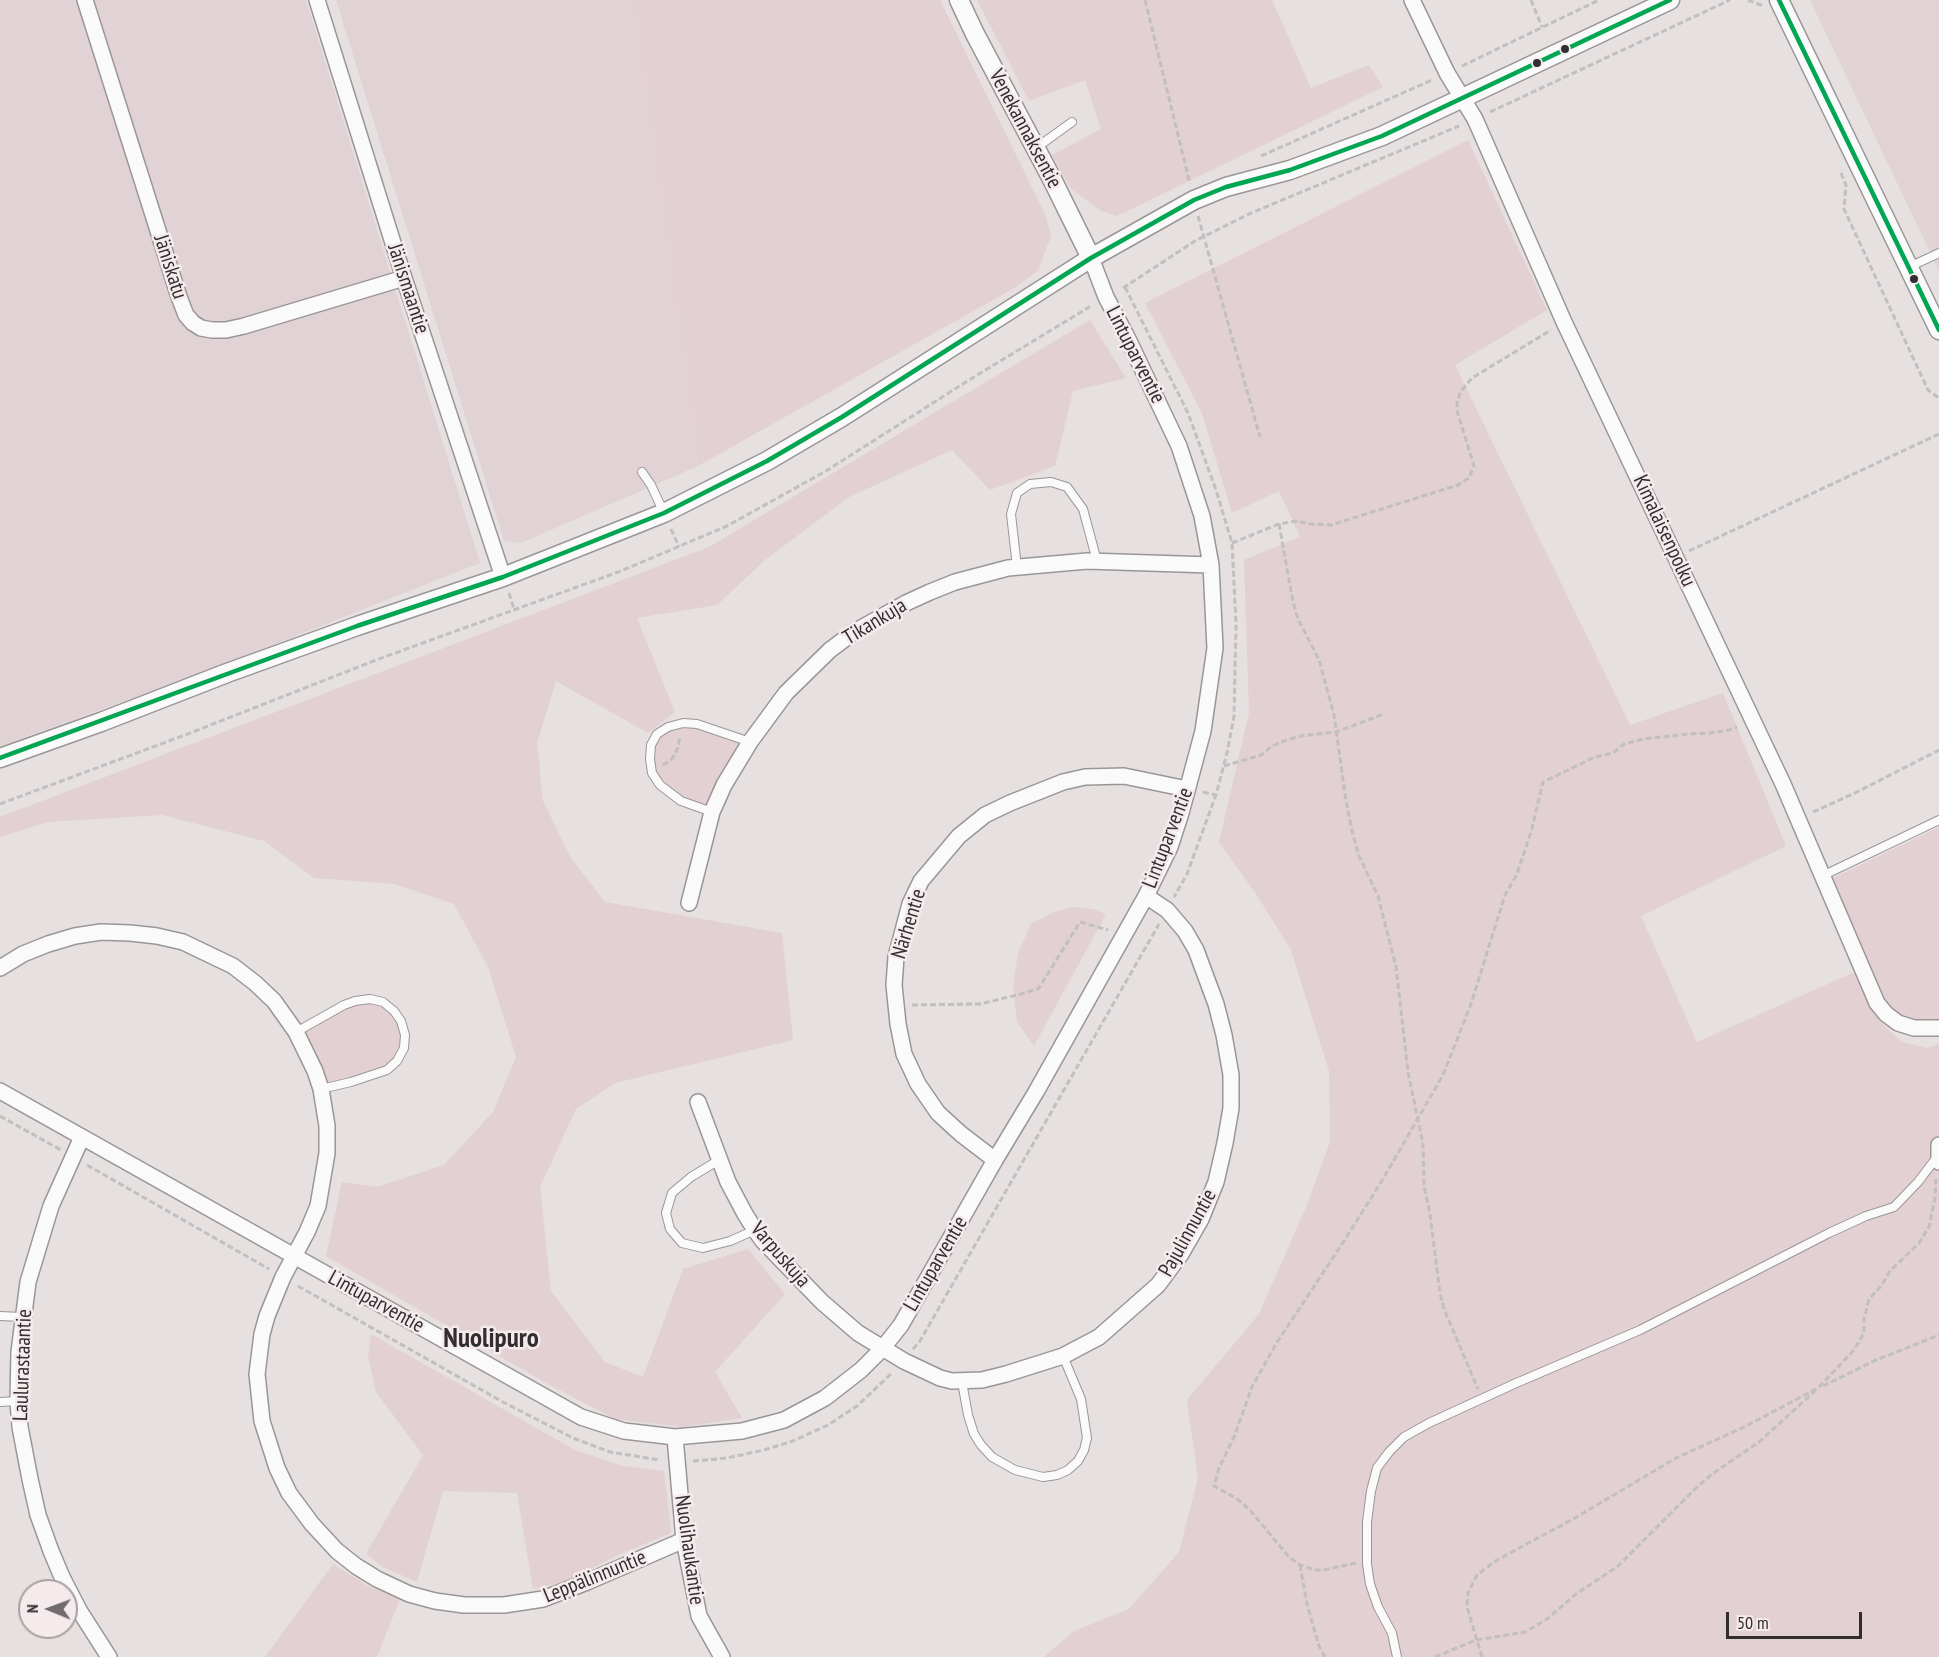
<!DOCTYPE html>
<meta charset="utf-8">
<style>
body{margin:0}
#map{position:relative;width:1939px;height:1657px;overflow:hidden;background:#e6e0e1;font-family:"PT Sans Narrow",sans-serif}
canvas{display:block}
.north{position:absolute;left:18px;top:1579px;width:60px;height:60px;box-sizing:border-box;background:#f6ebec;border:2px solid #a89fa0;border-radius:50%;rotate:271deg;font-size:16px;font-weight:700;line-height:24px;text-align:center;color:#322e2f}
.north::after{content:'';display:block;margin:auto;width:21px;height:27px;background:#716c6d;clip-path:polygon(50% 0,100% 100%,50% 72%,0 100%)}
.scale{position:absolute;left:1726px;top:1612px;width:136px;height:27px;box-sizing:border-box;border:3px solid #322e2f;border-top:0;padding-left:8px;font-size:18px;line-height:21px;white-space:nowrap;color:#322e2f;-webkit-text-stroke:4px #f6ebec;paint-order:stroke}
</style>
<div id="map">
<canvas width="1939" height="1657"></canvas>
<div class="north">N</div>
<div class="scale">50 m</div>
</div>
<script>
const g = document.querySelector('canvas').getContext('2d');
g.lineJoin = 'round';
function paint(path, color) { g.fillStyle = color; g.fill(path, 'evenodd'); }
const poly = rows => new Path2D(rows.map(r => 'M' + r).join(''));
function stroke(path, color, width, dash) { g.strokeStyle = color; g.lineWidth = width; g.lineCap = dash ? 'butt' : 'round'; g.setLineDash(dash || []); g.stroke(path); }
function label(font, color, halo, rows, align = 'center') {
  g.font = font + ' "PT Sans Narrow",sans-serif'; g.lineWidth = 5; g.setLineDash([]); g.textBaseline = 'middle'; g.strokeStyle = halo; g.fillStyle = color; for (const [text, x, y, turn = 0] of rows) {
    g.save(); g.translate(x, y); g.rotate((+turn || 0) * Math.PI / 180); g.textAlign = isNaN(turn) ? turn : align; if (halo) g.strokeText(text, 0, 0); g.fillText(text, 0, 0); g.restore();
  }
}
const built = poly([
 [0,0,306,0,480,563,192,677,0,746],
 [336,0,632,0,698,466,521,543,504,541],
 [1810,0,1939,0,1939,271]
]);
const green = poly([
 [632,0,940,0,1045,214,1051,236,1038,270,1016,287,698,466],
 [977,0,1272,0,1311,88,1369,65,1383,87,1117,216,1101,211,1071,189,1052,155,1101,129,1085,80,1029,101],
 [1468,140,1547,310,1455,365,1630,725,1723,693,1786,846,1641,916,1697,1042,1855,972,1879,1021,1902,1042,1927,1048,1939,1044,1939,1657,1044,1657,1074,1631,1129,1609,1179,1552,1198,1478,1187,1400,1259,1314,1307,1205,1330,1142,1329,1071,1291,950,1256,894,1219,842,1249,713,1244,560,1300,537,1279,491,1232,513,1202,413,1145,303],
 [1090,320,1126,378,1073,391,1055,466,990,490,952,450,849,497,765,560,717,605,637,618,675,712,648,733,556,681,537,743,543,801,571,858,605,902,782,933,793,1040,615,1083,576,1109,540,1187,551,1291,605,1362,643,1377,683,1269,748,1249,785,1294,715,1372,742,1418,682,1427,615,1419,548,1384,326,1256,342,1182,377,1187,444,1165,493,1112,516,1057,488,967,454,904,394,884,314,878,264,841,162,815,48,822,0,837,0,817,709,547],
 [683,725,697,726,730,738,742,745,708,807,672,793,662,783,654,772,653,747,658,736,669,729],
 [1939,827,1939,1022,1913,1022,1900,1016,1890,1008,1881,997,1829,880],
 [1073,907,1093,909,1106,914,1034,1046,1017,1022,1013,986,1018,953,1031,924,1054,912],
 [370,1002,382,1005,399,1023,402,1036,401,1048,394,1060,385,1068,351,1080,323,1086,300,1032,354,1003],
 [371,1334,575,1450,623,1466,664,1471,671,1533,616,1556,567,1581,533,1589,517,1493,443,1491,417,1582,383,1567,366,1554,423,1455,376,1392,368,1356],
 [333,1564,368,1586,400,1599,377,1657,265,1657]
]);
const path = poly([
 [1145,0,1190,184],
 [1531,0,1542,27],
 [1748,0,1761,5,1762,7],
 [1462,66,1599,0],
 [1490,112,1730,0],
 [1261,156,1432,80],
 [1841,173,1846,185,1844,209,1928,390,1939,398],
 [1198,216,1260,437],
 [1125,287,1188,413,1216,490,1232,543,1236,624,1234,716,1227,753,1216,795,1187,874,1174,897],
 [1123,288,1195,241,1249,214,1459,126],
 [1279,524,1293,602,1298,619,1319,660,1334,715,1346,801,1353,835,1359,856,1378,896,1396,967,1408,1072,1423,1144,1424,1186,1430,1214,1440,1293,1444,1309,1478,1389],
 [671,529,679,547],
 [1232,543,1279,524,1296,521,1310,524,1331,525,1458,485,1469,478,1474,466,1457,411,1457,402,1461,391,1472,378,1551,330],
 [1689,551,1939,434],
 [509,593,514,609],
 [663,765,672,759,678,748,680,736],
 [1224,766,1261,755,1272,746,1284,741,1301,736,1336,732,1384,714],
 [1203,792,1216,795],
 [0,804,185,735,376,660,621,571,727,526,826,471,969,380,1091,306],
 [1813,812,1855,793,1939,750],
 [912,1005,980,1004,1025,993,1039,988,1080,922,1108,930],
 [0,1116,61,1150],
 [87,1165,269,1269],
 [298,1286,503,1402,573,1438,610,1452,660,1460],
 [913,1349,920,1341,1159,924],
 [1823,1386,1874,1361,1939,1335],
 [693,1461,727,1458,764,1450,793,1441,828,1425,857,1406,893,1372],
 [1356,1563,1324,1570,1315,1570,1300,1565,1289,1557,1249,1509,1237,1499,1214,1486,1219,1468,1234,1437,1252,1387,1276,1344,1342,1244,1383,1179,1443,1075,1471,1004,1505,895,1517,874,1531,832,1543,782,1595,757,1613,753,1624,744,1644,739,1687,734,1711,733,1729,730,1737,727],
 [1300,1565,1307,1604,1319,1646,1325,1657],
 [1435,1657,1476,1640,1525,1632,1547,1619,1576,1594,1618,1566,1694,1490,1712,1474,1759,1442,1815,1391],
 [1482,1657,1467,1607,1468,1593,1477,1575,1497,1560,1575,1518,1676,1458,1746,1426,1818,1388,1854,1350,1864,1333,1864,1319,1869,1299,1882,1285,1890,1271,1919,1243,1929,1227,1935,1198,1936,1179]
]);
const service = poly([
 [1036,148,1072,122],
 [1909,267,1939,253],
 [642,472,651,485,664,513],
 [1017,567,1011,514,1017,493,1030,484,1051,482,1067,487,1083,509,1097,561],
 [712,812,681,801,660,785,652,773,650,759,651,745,657,734,668,727,683,723,697,724,750,742],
 [1822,876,1939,820],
 [296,1032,344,1005,355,1001,370,999,383,1002,394,1011,401,1021,405,1035,404,1048,397,1061,387,1070,351,1082,321,1089],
 [719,1160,691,1177,672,1193,666,1213,670,1229,682,1243,703,1248,730,1241,755,1230],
 [0,1316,22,1317],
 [962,1382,968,1415,974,1434,981,1445,992,1457,1015,1470,1043,1477,1057,1475,1068,1470,1078,1461,1084,1450,1087,1438,1081,1399,1063,1356],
 [0,1402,18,1401],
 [1397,1657,1392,1633,1378,1607,1370,1584,1367,1564,1367,1522,1371,1491,1377,1468,1389,1452,1404,1437,1429,1423,1514,1384,1640,1330,1829,1233,1866,1216,1894,1207,1918,1182,1937,1157]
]);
const minor = poly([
 [85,0,179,297,186,315,193,323,201,328,212,330,226,330,244,326,404,278],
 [317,0,404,278,503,577],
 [1412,0,1447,73,1475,119,1564,322,1783,784,1877,1003,1886,1014,1898,1023,1914,1028,1939,1028],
 [689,903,712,812,724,785,750,742,786,693,830,650,854,632,906,603,930,592,955,582,1008,568,1087,561,1211,565],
 [0,968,23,954,48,944,75,936,101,932,130,933,157,936,183,942,233,966,255,983,274,1001,296,1032,315,1071,321,1089,327,1126,327,1153,318,1206,307,1232,283,1277,267,1316,262,1334,257,1374,262,1421,277,1468,289,1493,312,1524,337,1551,356,1566,377,1579,409,1594,435,1601,464,1605,504,1605,543,1599,587,1582,684,1540],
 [0,1091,581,1417,624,1431,675,1437,742,1431,784,1420,825,1398,861,1370,882,1349,901,1325,995,1160,1036,1092,1146,896,1170,847,1181,813,1203,731,1215,648,1211,565,1202,516,1179,446,1129,341,1106,297,1091,258],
 [698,1102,728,1182,745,1214,755,1230,763,1241,822,1302,858,1333,904,1361,940,1378,952,1381,982,1380,1006,1374,1063,1356,1099,1337,1158,1285,1181,1254,1201,1219,1216,1182,1225,1143,1231,1108,1231,1075,1224,1035,1216,1004,1196,950,1185,931,1167,910,1146,896],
 [82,1137,51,1206,28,1282,19,1352,18,1401,20,1427,30,1479,38,1515,51,1551,62,1577,79,1610,109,1657],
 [1939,1145,1939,1162],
 [995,1160,961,1134,938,1113,918,1084,904,1054,898,1024,894,985,896,957,910,904,921,881,959,836,985,815,1010,803,1063,782,1085,777,1124,776,1187,789],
 [675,1437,684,1540,699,1616,722,1657]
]);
const tertiary = poly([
 [959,0,975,34,1052,179,1091,258],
 [1779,0,1939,330],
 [0,758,101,722,227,673,357,626,503,577,664,513,767,461,842,417,1091,258,1194,200,1226,187,1290,170,1382,136,1670,0]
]);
const bus1 = poly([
 [1779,0,1939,330],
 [0,758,357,626,503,577,664,513,767,461,842,417,1091,258,1194,200,1226,187,1290,170,1382,136,1670,0]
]);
const markers = [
 [1565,49,5,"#322e2f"],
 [1537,63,5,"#322e2f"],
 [1914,279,5,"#322e2f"]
];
const streetNames = [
 ["Venekannaksentie",1025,129,62],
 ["Jäniskatu",170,267,72],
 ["Jänismaantie",408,289,72],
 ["Lintuparventie",1135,355,63],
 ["Kimalaisenpolku",1664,531,65],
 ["Tikankuja",875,622,-31],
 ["Lintuparventie",1168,838,-69],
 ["Närhentie",909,924,-73],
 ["Pajulinnuntie",1188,1233,-61],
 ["Varpuskuja",780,1255,49],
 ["Lintuparventie",936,1264,-60],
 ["Lintuparventie",376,1302,29],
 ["Laulurastaantie",23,1365,-88],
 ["Nuolihaukantie",689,1550,82],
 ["Leppälinnuntie",595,1577,-22]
];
const districtNames = [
 ["Nuolipuro",491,1339]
];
paint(built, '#e0d2d5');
paint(green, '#e2d0d2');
stroke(service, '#9a9696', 10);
stroke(minor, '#9a9696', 18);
stroke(tertiary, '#9a9696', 21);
stroke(path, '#c2bfbf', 3, [6, 3]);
stroke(service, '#fbfafa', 8);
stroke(minor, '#fbfafa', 15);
stroke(tertiary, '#fbfafa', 18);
stroke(bus1, '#00a651', 4.5);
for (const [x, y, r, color] of markers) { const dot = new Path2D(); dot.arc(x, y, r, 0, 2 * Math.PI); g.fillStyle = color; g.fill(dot); stroke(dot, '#f6ebec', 2); }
label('21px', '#322e2f', '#f6ebec', streetNames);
label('bold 27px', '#322e2f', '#f6ebec', districtNames);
</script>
